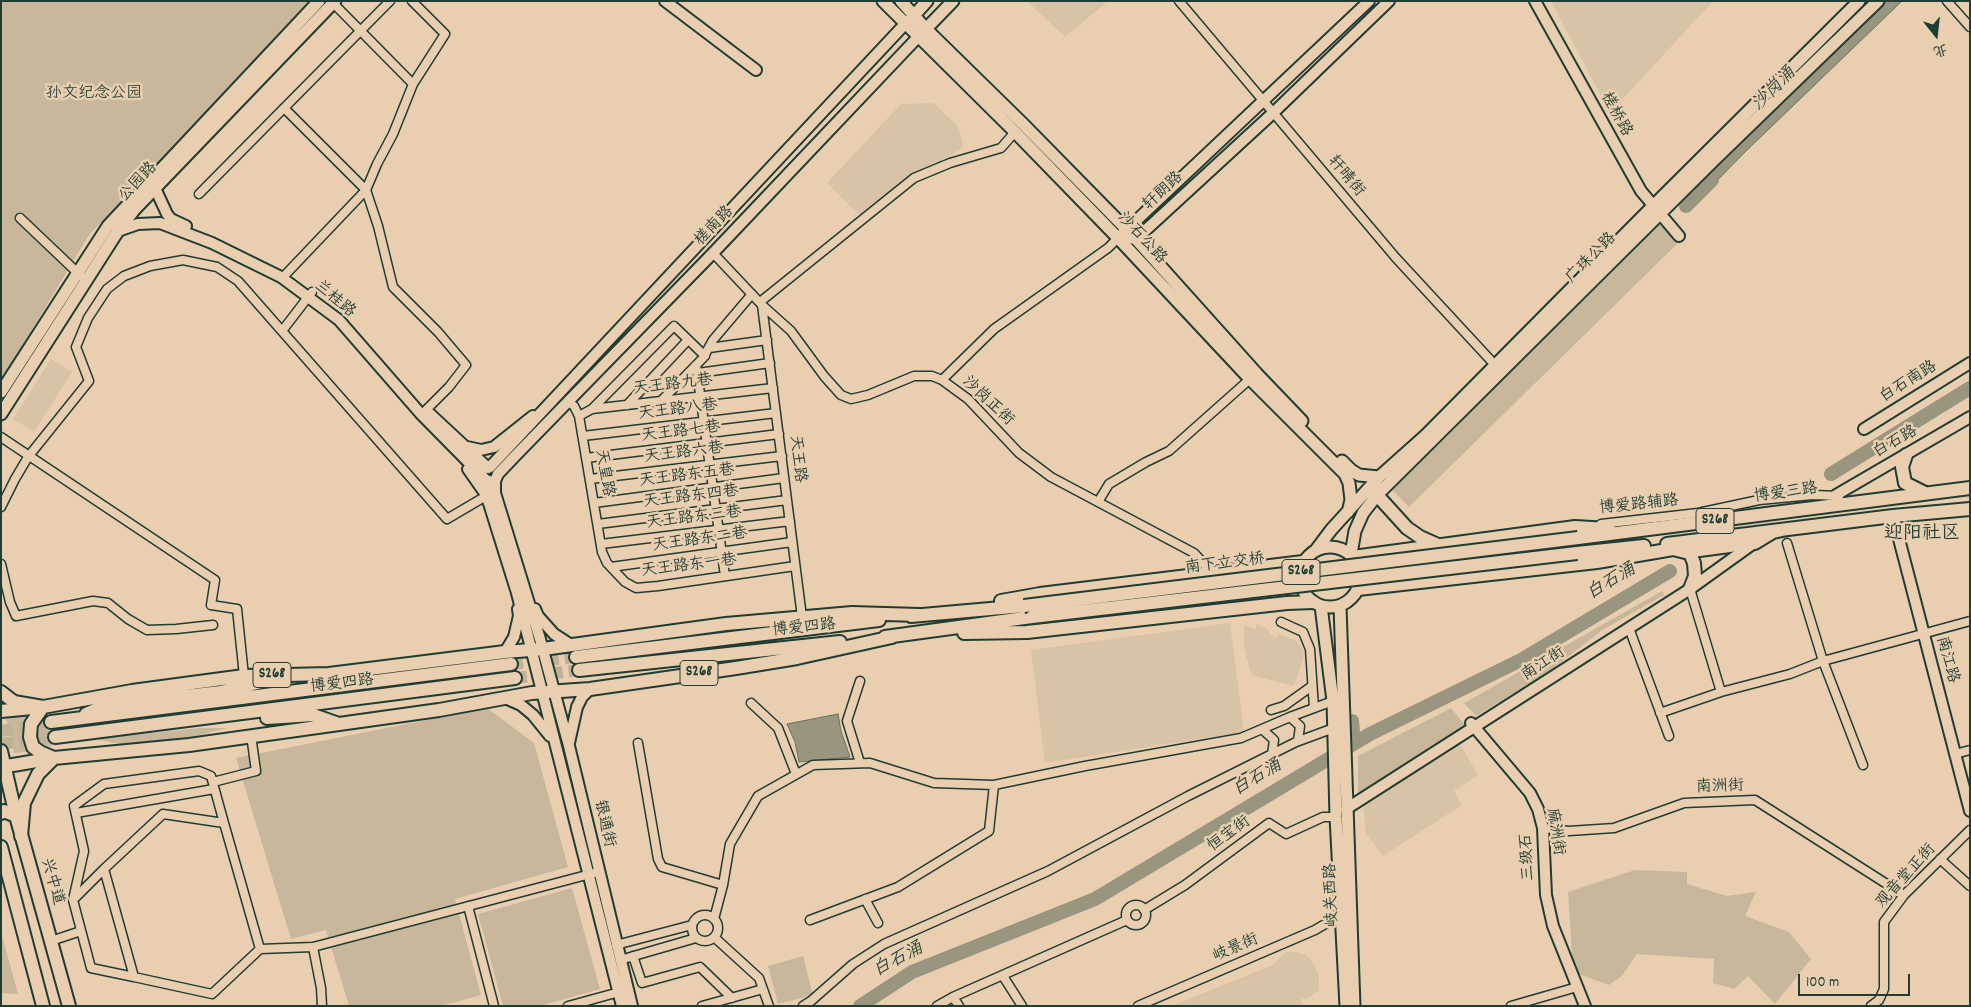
<!DOCTYPE html>
<meta charset="utf-8">
<style>
body{margin:0}
#map{position:relative;width:1971px;height:1007px;overflow:hidden;background:#e9cfb0;font-family:Dekko,"LXGW WenKai TC",sans-serif}
canvas{display:block}
.frame{position:absolute;inset:0;border:2px solid #1f3d34;pointer-events:none}
.north{position:absolute;left:1911px;top:10px;width:50px;height:50px;-webkit-text-stroke:4px #e9cfb0;paint-order:stroke;rotate:164deg;font-size:14px;font-weight:700;line-height:20px;text-align:center;color:#1f3d34}
.north::after{content:'';display:block;margin:auto;width:18px;height:22px;background:#1f3d34;clip-path:polygon(50% 0,100% 100%,50% 72%,0 100%)}
.scale{position:absolute;left:1798px;top:974px;width:112px;height:22px;box-sizing:border-box;border:2px solid #1f3d34;border-top:0;padding-left:6px;font-size:15px;line-height:18px;white-space:nowrap;color:#1f3d34;-webkit-text-stroke:4px #e9cfb0;paint-order:stroke}
</style>
<div id="map">
<canvas width="1971" height="1007"></canvas>
<div class="frame"></div>
<div class="north">北</div>
<div class="scale">100 m</div>
</div>
<script>
const g = document.querySelector('canvas').getContext('2d');
g.lineJoin = 'round';
function paint(path, color) { g.fillStyle = color; g.fill(path, 'evenodd'); }
const poly = rows => new Path2D(rows.map(r => 'M' + r).join(''));
function stroke(path, color, width, dash) { g.strokeStyle = color; g.lineWidth = width; g.lineCap = dash ? 'butt' : 'round'; g.setLineDash(dash || []); g.stroke(path); }
function label(font, color, halo, rows, align = 'center') {
  g.font = font + ' Dekko,"LXGW WenKai TC",sans-serif'; g.lineWidth = 5; g.setLineDash([]); g.textBaseline = 'middle'; g.strokeStyle = halo; g.fillStyle = color; for (const [text, x, y, turn = 0] of rows) {
    g.save(); g.translate(x, y); g.rotate((+turn || 0) * Math.PI / 180); g.textAlign = isNaN(turn) ? turn : align; if (halo) g.strokeText(text, 0, 0); g.fillText(text, 0, 0); g.restore();
  }
}
const built = poly([
 [1027,1,1108,1,1065,37],
 [1551,1,1713,1,1610,113],
 [933,103,958,126,963,144,961,149,878,202,877,208,865,215,858,214,827,183,901,104],
 [51,359,72,372,34,432,13,419],
 [1230,623,1244,732,1045,763,1031,650],
 [1257,624,1269,630,1269,634,1277,638,1279,634,1295,640,1303,648,1304,656,1294,686,1254,676,1250,671,1244,645,1244,625,1255,629],
 [1458,741,1478,775,1454,791,1462,805,1383,856,1366,833,1363,808,1367,801],
 [1287,952,1297,952,1307,956,1315,966,1319,977,1319,990,1309,998,1301,999,1302,1006,1171,1006,1275,964,1278,959]
]);
const green = poly([
 [1,1,315,1,89,235,1,381],
 [1657,222,1678,243,1409,507,1392,490],
 [1662,591,1664,595,1601,631,1551,670,1476,716,1464,703],
 [487,708,534,743,568,867,455,899,481,995,441,1006,349,1006,326,930,291,939,236,758],
 [1451,708,1465,725,1358,796,1358,756],
 [30,713,37,751,14,753,6,718],
 [47,713,52,746,49,747,40,743,35,735,35,722],
 [200,728,228,728,187,738,119,744,97,739],
 [1635,870,1687,872,1687,884,1727,896,1756,892,1745,916,1789,932,1811,959,1775,1004,1748,976,1734,989,1713,983,1714,959,1637,954,1622,976,1609,985,1573,972,1568,892],
 [572,888,600,989,540,1006,503,1006,478,914],
 [1,932,18,994,1,993],
 [803,956,813,995,778,1004,768,966]
]);
const water = poly([
 [1881,1,1902,1,1745,152,1702,196,1692,186,1881,1],
 [838,714,841,731,850,757,799,762,795,742,787,724,838,714]
]);
const river = poly([
 [1686,206,1712,180],
 [1831,474,1970,388],
 [1352,721,1354,743],
 [860,1006,912,972,1095,899,1370,734,1521,660,1670,571]
]);
const trunkTunnel = poly([
 [511,664,576,657],
 [515,678,579,670],
 [1,731,51,722],
 [1,744,55,737]
]);
const minor = poly([
 [412,1,445,34,413,84,393,134,377,164,366,190,378,226,393,287,438,332,466,365,449,387,426,410],
 [1179,1,1396,258,1495,365],
 [1947,1,1970,27],
 [333,3,413,84],
 [284,108,366,190,286,274],
 [199,194,390,1],
 [20,218,81,276],
 [713,253,762,305,791,331,824,376,841,395,851,399,868,395,914,376,932,376,942,380,968,399,1019,453,1051,477,1194,553,1205,565,1208,574],
 [760,302,914,178,950,163,1001,148,1015,132],
 [762,305,802,617],
 [282,331,312,292],
 [709,348,767,340],
 [696,365,725,576],
 [698,373,770,363],
 [942,380,994,329,1108,248,1118,238],
 [661,401,703,358,713,340,752,294],
 [569,402,574,406,579,416,602,552,607,563,625,582,636,588,658,586,795,566],
 [627,405,688,340],
 [592,409,674,326,705,356],
 [579,416,592,409,773,388],
 [583,436,776,413],
 [1,437,215,580,211,605,237,609,244,676],
 [586,458,779,434],
 [590,479,782,456],
 [1098,502,1109,484,1146,462,1169,451,1250,379],
 [594,503,784,478],
 [1,507,15,479,28,457,89,381,76,347,88,318,107,289,124,276,150,266,183,260,217,267,238,281,447,519,481,499,492,495],
 [598,524,787,500],
 [1601,524,1698,513,1759,500,1813,495,1839,496],
 [1787,543,1823,661,1863,765],
 [601,544,790,521],
 [1,564,10,602,16,616,93,601,108,603,128,619,147,630,176,629,213,625],
 [611,567,792,542],
 [1690,589,1721,692],
 [1281,622,1303,632,1310,649,1314,708],
 [1629,628,1669,736],
 [751,703,778,728,796,774],
 [1271,710,1284,706,1312,686],
 [1660,713,1721,692,1790,674,1823,661,1970,621],
 [1290,717,1300,726,1298,741],
 [1263,730,1274,740,1272,754],
 [638,743,658,859,662,867,723,885],
 [1955,754,1970,750],
 [860,763,847,721,860,681],
 [213,782,256,771,251,735],
 [76,813,214,789],
 [1543,828,1569,831,1614,828,1684,803,1755,800,1904,895],
 [1940,859,1970,886],
 [865,899,878,923],
 [73,900,104,869],
 '1126 915a10 10 0 1 1 20 0a10 10 0 1 1-20 0Z',
 [468,906,494,1006],
 [1144,910,1185,885,1269,823,1286,834,1323,817,1336,817],
 '692 928a13 13 0 1 1 26 0a13 13 0 1 1-26 0Z',
 [714,919,723,885,730,844,758,796,813,765,870,763,934,783,994,785,1085,766,1241,738,1290,717,1333,701],
 [810,920,898,887,989,831,994,785],
 [714,937,759,978,769,1006],
 [51,941,81,931],
 [616,945,692,925],
 [260,949,224,823,163,814,104,869,134,977,212,994,260,949,313,947],
 [633,956,642,983,700,967,732,998],
 [620,960,696,938],
 [1003,976,1022,1006],
 [134,977,91,968,73,900,84,851,74,806,104,784,199,771,211,776,224,823],
 [953,997,959,1006],
 [322,1006,321,988,313,947,598,872],
 [568,1006,623,991],
 [702,1006,763,989],
 [803,1006,811,1001,853,964,884,944,1048,871,1188,796,1296,742,1334,728],
 [937,1006,953,997,1127,920],
 [1138,1006,1315,930,1342,914],
 [1511,1006,1577,987,1576,984],
 [1871,1006,1879,1000,1884,989,1884,922,1904,895,1970,830]
]);
const tertiary = poly([
 [665,1,756,70],
 [1535,1,1641,191,1679,236],
 [155,188,167,214,171,219,186,226],
 [118,231,138,224,160,223,212,243,281,277,339,320,420,413,486,480,492,482],
 [1122,234,1369,1],
 [1129,238,1136,239,1273,113,1389,1],
 [429,413,488,468],
 [1864,429,1970,363],
 [467,447,481,450,494,447,533,416],
 [490,467,905,24],
 [468,469,487,496],
 [486,480,487,497,517,593,622,1006],
 [1836,495,1970,417],
 [1893,516,1970,811],
 [535,609,538,616,554,634,571,645],
 [505,652,514,637,519,616,518,609],
 [505,698,521,705,533,715,550,736],
 [1471,723,1530,793,1538,809,1543,828,1546,895,1553,926,1585,1006],
 [569,743,577,707,582,697,590,689],
 [1346,809,1690,589,1754,543],
 [632,1006,569,746,540,639,495,493,495,481,498,474,517,454,713,253,918,37]
]);
const secondary = poly([
 [883,1,1015,132,1118,238,1250,379,1345,474,1349,483,1351,500,1348,512],
 [901,1,926,29,1023,124,1136,239,1257,374,1302,421],
 [910,20,927,1],
 [921,34,953,1],
 [1,392,108,226,319,1],
 [1,414,118,231,135,209,335,1],
 [1342,461,1351,470,1359,475,1379,477],
 '1300 577a30 30 0 1 1 60 0a30 30 0 1 1-60 0Z',
 [1316,550,1331,530,1379,477,1426,435,1654,205,1859,1],
 [1351,554,1355,531,1363,513,1377,495,1714,160,1878,1],
 [1321,606,1333,701,1336,817,1346,1006],
 [1340,606,1354,1006]
]);
const primary = poly([
 [1,751,16,816,69,1006],
 [1,813,4,811,16,816],
 [1,847,43,1006]
]);
const trunk = poly([
 [1906,455,1902,467,1905,483,1925,493],
 [1377,495,1407,528,1420,537,1438,545],
 [1578,538,1970,488],
 [1667,544,1893,516,1970,509],
 [1683,546,1689,551,1694,563,1695,576,1690,589],
 [1577,553,1644,546],
 [1353,557,1575,527,1609,529],
 [1358,589,1597,562,1673,549,1685,552,1744,544,1755,543,1773,532,1787,529],
 [1001,601,1040,594,1303,562],
 [911,616,1024,606],
 [964,633,1027,632,1287,603,1313,602],
 [885,637,1032,617],
 [576,657,879,620],
 [579,670,840,642],
 [1,692,14,702,43,707,31,724,30,737,33,747,40,752,54,758,38,774,24,803,21,836],
 [1,711,43,707,132,691,244,676,329,674,505,652,543,649,726,624,852,613,919,615],
 [86,714,102,707,124,703,221,692,265,681],
 [267,718,313,715,336,723],
 [51,722,511,664],
 [55,737,515,678],
 [1,767,54,758,189,745,439,710,532,693,590,689,736,668,797,658,892,637]
]);
const trunkBridge = poly([
 [1024,606,1578,538],
 [1032,617,1577,553]
]);
const shields = [
 [1715,521,38],
 [1301,572,38],
 [699,673,38],
 [272,675,38]
];
const shieldNames = [
 ["S268",1715,521],
 ["S268",1301,572],
 ["S268",699,673],
 ["S268",272,675]
];
const parkNames = [
 ["孙文纪念公园",94,95]
];
const streetNames = [
 ["槎桥路",1615,115,61],
 ["轩晴街",1345,177,50],
 ["公园路",139,183,-47],
 ["轩朗路",1164,192,-43],
 ["槎南路",715,227,-46],
 ["沙石公路",1141,239,47],
 ["广珠公路",1592,259,-45],
 ["兰桂路",334,300,40],
 ["白石南路",1909,383,-32],
 ["天王路九巷",673,386,-7],
 ["沙岗正街",987,402,43],
 ["天王路八巷",678,411,-7],
 ["天王路七巷",681,433,-7],
 ["白石路",1896,443,-30],
 ["天王路六巷",684,454,-7],
 ["天王路",796,459,83],
 ["天皇路",603,473,80],
 ["天王路东五巷",687,477,-7],
 ["博爱三路",1786,494,-8],
 ["天王路东四巷",691,498,-7],
 ["博爱路辅路",1639,506,-6],
 ["天王路东三巷",694,519,-7],
 ["天王路东二巷",700,541,-8],
 ["南下立交桥",1225,565,-7],
 ["天王路东一巷",689,567,-7],
 ["博爱四路",804,629,-6],
 ["南江路",1946,660,75],
 ["南江街",1544,665,-33],
 ["博爱四路",342,685,-7],
 ["南洲街",1720,788,-2],
 ["银通街",603,824,77],
 ["麻洲街",1554,832,81],
 ["恒宝街",1230,835,-36],
 ["三级石",1529,857,-93],
 ["观音堂正街",1907,877,-48],
 ["兴中道",51,882,74],
 ["岐关西路",1333,895,-92],
 ["岐景街",1236,949,-23]
];
const waterNames = [
 ["沙岗涌",1775,90,-45],
 ["白石涌",1612,583,-31],
 ["白石涌",1258,779,-31],
 ["白石涌",899,961,-28]
];
const quarterNames = [
 ["迎阳社区",1922,535]
];
paint(built, '#d8c3a6');
paint(green, '#c8b79b');
paint(water, '#99957f');
stroke(water, '#687261', 1);
stroke(river, '#99957f', 14);
stroke(trunkTunnel, '#c1b297', 12, [12, 6]);
stroke(minor, '#1f3d34', 11);
stroke(tertiary, '#1f3d34', 14);
stroke(secondary, '#1f3d34', 15);
stroke(primary, '#1f3d34', 16);
stroke(trunk, '#1f3d34', 16);
stroke(minor, '#e9cfb0', 8);
stroke(tertiary, '#e9cfb0', 10);
stroke(secondary, '#e9cfb0', 11);
stroke(primary, '#e9cfb0', 12);
stroke(trunk, '#e9cfb0', 12);
stroke(trunkBridge, '#1f3d34', 16, []);
stroke(trunkBridge, '#e9cfb0', 12);
for (const [x, y, w] of shields) { const box = new Path2D(); box.roundRect(x - w / 2, y - 12.5, w, 25, 4); g.fillStyle = '#e9cfb0'; g.fill(box); stroke(box, '#1f3d34', 1); }
label('bold 15px', '#1f3d34', null, shieldNames);
label('16px', '#30493e', '#e9cfb0', parkNames);
label('16px', '#1f3d34', '#e9cfb0', streetNames);
label('italic 18px', '#2b463c', '#e9cfb0', waterNames);
label('19px', '#1f3d34', '#e9cfb0', quarterNames);
</script>
